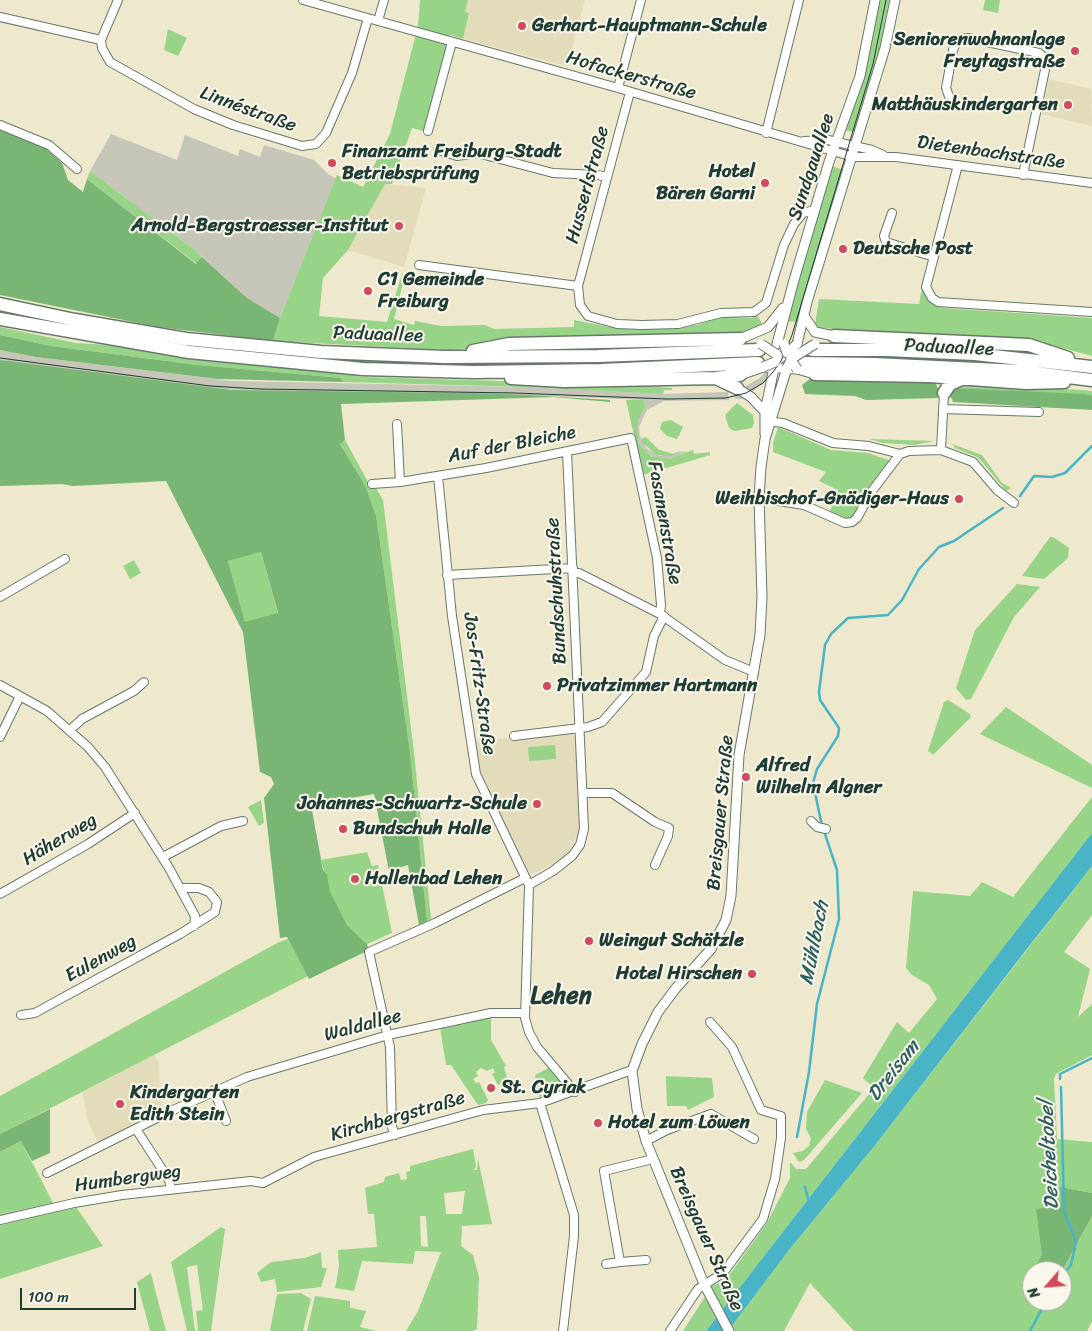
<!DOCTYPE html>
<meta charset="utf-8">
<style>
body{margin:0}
#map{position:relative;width:1092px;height:1331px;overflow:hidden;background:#eee8cc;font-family:Sriracha,sans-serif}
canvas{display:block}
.north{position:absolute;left:1022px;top:1261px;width:50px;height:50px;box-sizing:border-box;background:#fbf7ec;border:1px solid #a3ada2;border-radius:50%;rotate:243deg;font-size:14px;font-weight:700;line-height:20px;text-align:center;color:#1f3d34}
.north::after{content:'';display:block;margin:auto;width:18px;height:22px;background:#d1495b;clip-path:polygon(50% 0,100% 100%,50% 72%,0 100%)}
.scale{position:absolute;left:20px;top:1288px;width:116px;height:22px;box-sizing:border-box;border:2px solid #1f3d34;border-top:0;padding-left:6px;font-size:15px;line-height:18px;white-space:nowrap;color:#1f3d34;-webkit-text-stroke:4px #fbf7ec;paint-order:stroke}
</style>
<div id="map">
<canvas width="1092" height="1331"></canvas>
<div class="north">N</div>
<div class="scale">100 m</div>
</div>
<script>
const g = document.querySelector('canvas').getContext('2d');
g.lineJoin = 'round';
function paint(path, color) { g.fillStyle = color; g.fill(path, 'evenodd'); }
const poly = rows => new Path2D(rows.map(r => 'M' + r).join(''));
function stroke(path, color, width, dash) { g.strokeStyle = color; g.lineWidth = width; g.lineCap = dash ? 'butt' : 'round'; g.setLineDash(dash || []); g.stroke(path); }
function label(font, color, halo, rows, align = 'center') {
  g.font = font + ' Sriracha,sans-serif'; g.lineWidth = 4; g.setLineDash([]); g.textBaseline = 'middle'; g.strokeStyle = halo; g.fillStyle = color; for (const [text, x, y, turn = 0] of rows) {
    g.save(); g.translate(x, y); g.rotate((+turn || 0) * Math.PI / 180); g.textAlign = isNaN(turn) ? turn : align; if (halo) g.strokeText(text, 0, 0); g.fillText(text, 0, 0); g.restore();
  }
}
const built = poly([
 [468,0,585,0,567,66,463,39,469,14,465,12],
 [1049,79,1091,89,1092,126,1042,114],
 [385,184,426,188,404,267,348,250],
 [572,732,575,738,580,815,578,834,568,853,557,862,532,874,524,865,490,795,481,770,475,741],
 [154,1055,159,1062,160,1102,163,1111,98,1143,87,1119,83,1092]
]);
const industrial = poly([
 [111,134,177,160,185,135,238,156,240,149,260,157,264,145,314,160,329,175,336,178,280,318,247,298,195,250,90,171],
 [0,350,36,357,233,381,526,387,663,394,728,392,729,400,664,401,647,410,639,427,640,436,647,449,660,456,688,451,678,457,665,460,651,456,639,444,637,425,639,417,645,407,644,400,530,395,232,390,35,366,0,360],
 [765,372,770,372,769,379,743,399,735,399,734,393,760,378]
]);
const green = poly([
 [420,0,468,0,465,12,469,13,463,39,450,35,426,132,412,128,392,184,385,184,348,250,323,278,319,316,387,322,402,274,405,275,394,319,414,325,415,321,441,326,485,325,494,329,574,327,574,320,609,327,626,328,697,325,720,317,751,318,758,316,762,324,751,332,739,333,448,350,273,341,280,318,337,175,363,187,390,134,418,26],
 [878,0,889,0,885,23,889,24,857,133,844,130],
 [985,0,1000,0,998,13,983,10],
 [168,29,187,38,178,56,164,50],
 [831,166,844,170,797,322,787,321],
 [90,171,195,250,202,257,197,264,87,179],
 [925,271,927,272,923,284,927,297,932,304,941,305,944,308,1092,318,1092,356,1028,339,818,328,815,325,819,299,919,304],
 [0,309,140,336,581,360,581,363,489,365,337,361,189,346,95,331,0,311],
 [0,327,76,343,110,345,218,362,300,368,364,377,637,385,672,388,672,390,664,390,663,394,526,387,343,382,341,378,198,365,51,346,0,335],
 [960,383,1082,390,1092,391,1092,396,953,388],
 [626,400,644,400,645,407,638,420,638,436,639,444,651,456,670,459,693,450,694,454,710,452,710,455,643,475],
 [737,403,753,415,754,423,752,428,734,431,729,428,725,415],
 [671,420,683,427,677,439,667,436,660,429,662,422],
 [778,427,831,450,868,453,891,461,860,500,855,516,849,519,841,518,830,511,838,490,819,481,826,472,773,452,773,443],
 [646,437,659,450,675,454,676,452,682,451,671,456,656,455,643,443,641,439],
 [869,439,934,441,914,445,883,443],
 [345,440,372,489,376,488,383,500,414,753,431,919,427,921,410,752,376,515,365,485,340,444],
 [952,444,982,455,1002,483,1011,488,1006,491,983,463,977,457,955,448],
 [1050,537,1053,537,1069,548,1068,558,1044,579,1022,576],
 [261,552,278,614,245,623,228,561],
 [134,560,141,573,130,579,123,566],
 [1017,584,1040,587,1014,617,971,699,966,700,956,688,975,630],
 [948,700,970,714,971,717,933,755,928,751,944,702],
 [1006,707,1092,765,1092,788,980,734],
 [555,745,556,759,529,761,528,747],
 [1092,797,1092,833,1079,850,706,1331,683,1331,712,1286,725,1281,767,1223,790,1178,790,1162,796,1169,806,1169,874,1088,863,1078,897,1022,909,1033,937,999,929,985,912,975,906,968,913,891,970,896,982,882,1013,897],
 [261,800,264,823,259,826,248,807],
 [367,852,372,866,378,865,392,933,367,944,347,925,330,891,321,860],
 [1092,866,1092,915,1064,952,1090,969,1078,1017,1092,1004,1092,1055,1056,1074,1054,1079,1057,1139,1092,1142,1092,1193,1060,1187,1062,1206,1041,1238,1042,1254,1035,1267,1042,1271,1032,1271,1032,1301,1062,1301,1062,1271,1092,1216,1092,1321,1087,1331,854,1331,810,1283,784,1331,728,1331,789,1250,876,1144],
 [288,939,308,976,0,1134,0,1096,279,942],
 [491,1017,491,1040,506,1066,504,1067,510,1089,505,1091,501,1084,498,1085,492,1074,495,1073,493,1068,487,1071,481,1068,476,1072,478,1076,473,1079,476,1083,479,1082,488,1100,486,1103,478,1105,451,1065,446,1065,440,1027],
 [549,1068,564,1085,563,1091,540,1099,535,1075],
 [666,1076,712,1078,714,1097,688,1110,686,1106,667,1106],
 [825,1080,862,1093,804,1160,799,1162,793,1153,803,1151,809,1146,811,1139,806,1129,807,1112],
 [21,1141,53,1203,0,1214,0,1152],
 [473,1149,476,1166,474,1170,477,1170,478,1159,492,1224,462,1226,461,1246,473,1255,479,1277,477,1329,473,1331,406,1331,418,1311,441,1252,415,1251,413,1264,362,1261,354,1291,335,1288,339,1267,338,1250,377,1247,374,1214,368,1214,365,1188,384,1182,385,1177,399,1173,401,1180,407,1179,406,1172,410,1171,410,1166],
 [465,1191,462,1214,446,1214,444,1193],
 [420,1216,426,1216,428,1247,421,1246],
 [76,1207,103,1246,0,1279,0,1224],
 [221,1227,225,1229,211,1331,187,1331,171,1262],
 [197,1265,203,1310,196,1311,198,1330,195,1331,187,1267],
 [321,1252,322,1268,327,1268,321,1287,277,1292,275,1279,261,1282,257,1273,271,1262,305,1258],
 [151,1273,151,1274,166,1331,150,1331,137,1282],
 [301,1293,311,1299,303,1331,270,1331,277,1294],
 [315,1296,350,1301,350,1308,366,1311,360,1327,376,1331,307,1331]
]);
const forest = poly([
 [0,129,43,146,62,163,68,180,83,192,87,179,196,264,202,257,247,298,280,318,273,341,158,327,0,295],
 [0,335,51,346,198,365,341,378,343,382,218,379,36,357,0,350],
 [0,360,232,390,468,393,530,395,610,400,610,402,553,397,341,404,345,440,340,444,365,485,376,515,410,752,427,921,419,925,408,865,389,871,374,794,311,805,323,870,327,875,330,891,347,925,367,944,369,950,309,979,287,937,280,938,264,798,274,784,271,777,260,772,243,632,166,481,73,486,62,484,0,486],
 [261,552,278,613,245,622,228,561],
 [810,379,928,381,936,384,940,394,937,398,866,400,855,396,805,394,802,385],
 [953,388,1085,394,1092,396,1092,410,953,402,950,395],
 [50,1109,50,1153,32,1161,21,1141,0,1152,0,1134],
 [1060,1187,1092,1193,1092,1216,1062,1271,1042,1271,1035,1267,1042,1254,1036,1209,1061,1206]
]);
const water = poly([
 [1092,833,1092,866,1023,954,876,1144,789,1250,728,1331,706,1331]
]);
const stream = poly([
 [1020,496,1034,476,1052,477,1065,473,1092,446],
 [822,826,813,783,817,769,838,736,839,728,820,700,819,692,825,645,831,634,848,618,888,615,902,600,919,569,939,547,954,541,1003,508],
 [1060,1079,1060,1074,1092,1058],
 [1061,1087,1064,1211,1076,1242,1071,1265,1062,1276],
 [797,1137,809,1072,817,1004,839,919,837,870,824,831],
 [805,1187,809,1203],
 [1030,1331,1046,1301]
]);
const minor = poly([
 [118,0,101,40,102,48,110,62,194,109,233,125,302,146,316,144,326,133,352,73,368,18],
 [303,0,618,88,853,157,896,157,1092,183],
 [0,17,101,40],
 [378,21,384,0],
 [618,88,641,0],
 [630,92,578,286,580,305,588,316,617,324,642,325,678,324,721,313,754,312,766,303,784,245,794,224,803,213,815,210],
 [950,99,946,88,953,50,958,39,968,38,1039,53,1045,58,1046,65,1023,175],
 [0,125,49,145,77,169],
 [428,131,452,42],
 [766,133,799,0],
 [804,141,828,140,872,150,883,155],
 [438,150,457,156,477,153,553,173,598,175,606,177],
 [958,165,926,287,932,298,938,302,1092,312],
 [892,213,884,236,886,242,934,257],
 [419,265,578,286],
 [943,409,1039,412],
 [765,421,783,423,833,443,869,446,900,454],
 [397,424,400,482],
 [941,450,944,393],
 [438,476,452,616,476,774,529,885,525,1018,529,1032,537,1047,575,1092],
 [372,484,400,482,486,468,631,438,657,558,661,605,660,614],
 [759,498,804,505,845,523,852,522,857,518,872,491,900,454,909,451,941,450,973,462,997,490,1014,503],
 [573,573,579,573,660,614,725,660,754,672],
 [447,575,573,568],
 [0,597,65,559],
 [0,685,47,711,88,747,105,767,169,868,195,916,194,926],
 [70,730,82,719,134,691,144,682],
 [514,736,588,727,602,722,646,672,654,636,664,616],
 [0,737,20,696],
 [583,793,612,793,655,822,669,828,668,836,655,865],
 [811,821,817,827,826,829],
 [163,857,221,826,243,821],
 [529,885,553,871,572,856,580,845,584,829,567,452],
 [0,894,88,844,135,813],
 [21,1015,35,1013,53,1003,180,934,215,912,217,902,209,892,199,888,180,888],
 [214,1090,226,1121],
 [540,1103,574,1215,574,1236,563,1331],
 [136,1129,169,1180,171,1189],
 [395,1135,392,1127,390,1047,369,952,435,923,525,878],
 [646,1141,667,1130,711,1114,754,1139],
 [47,1173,171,1111,247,1077,388,1035,491,1013,525,1013],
 [0,1220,74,1203,122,1195,251,1181,263,1183,314,1157,483,1110,540,1103,629,1071,632,1071],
 [646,1260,620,1262,604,1171,653,1159],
 [606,1264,620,1262],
 [670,1331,698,1289,723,1273,763,1219,775,1179,781,1138,781,1116,761,1110,732,1047,710,1022]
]);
const tertiary = poly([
 [804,316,815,332,834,336],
 [740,339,768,327,783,308],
 [777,344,794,280,829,162,860,76,875,0],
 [797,344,807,302,885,48,895,0],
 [775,362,787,353,790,360],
 [740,375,763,367,797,369,815,374],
 [737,388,751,397,765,412],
 [765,434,765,412,774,368],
 [729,1331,704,1284,646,1141,637,1109,632,1071,642,1044,658,1012,676,988,711,949,726,920,731,896,739,755,760,635,762,597,759,498,761,467,765,439,787,368]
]);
const trunk = poly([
 [0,304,75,320,186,339,321,352,444,357,598,356,759,350],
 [0,319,189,352,363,369,474,372,601,370,758,363],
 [834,336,1029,345,1068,358],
 [812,350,887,350,975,354,1092,367],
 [473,351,509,344,740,339],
 [803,363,874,364,1020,371,1092,380],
 [815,374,929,376,1026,383,1064,382],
 [511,378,564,381,716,378,740,375],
 [716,378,737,388],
 [944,393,950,384,964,378]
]);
const tram = poly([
 [0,358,210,386,259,389,515,393,667,399,726,398,746,393,763,383,773,372,781,361,792,335,873,64,886,0]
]);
const tertiaryBridge = poly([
 [761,344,776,354],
 [784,344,787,353,797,344],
 [791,359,815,344],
 [763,367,775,362],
 [787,368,791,360,797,369]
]);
const markers = [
 [522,26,5,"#d1495b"],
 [1075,51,5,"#d1495b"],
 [1068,105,5,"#d1495b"],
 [332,163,5,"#d1495b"],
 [765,183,5,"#d1495b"],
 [399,226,5,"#d1495b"],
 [843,249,5,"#d1495b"],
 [368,291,5,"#d1495b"],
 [959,499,5,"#d1495b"],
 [547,686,5,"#d1495b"],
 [746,777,5,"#d1495b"],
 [537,804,5,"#d1495b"],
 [343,829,5,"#d1495b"],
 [355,879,5,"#d1495b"],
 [589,941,5,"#d1495b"],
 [752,974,5,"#d1495b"],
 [491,1088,5,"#d1495b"],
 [120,1104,5,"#d1495b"],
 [598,1123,5,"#d1495b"]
];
const poiNames = [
 ["Gerhart-Hauptmann-Schule",532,26],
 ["Seniorenwohnanlage",1065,40,"right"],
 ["Freytagstraße",1065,62,"right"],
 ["Matthäuskindergarten",1058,105,"right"],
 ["Finanzamt Freiburg-Stadt",342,152],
 ["Betriebsprüfung",342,174],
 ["Hotel",755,172,"right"],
 ["Bären Garni",755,194,"right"],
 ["Arnold-Bergstraesser-Institut",389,226,"right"],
 ["Deutsche Post",853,249],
 ["C1 Gemeinde",378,280],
 ["Freiburg",378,302],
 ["Weihbischof-Gnädiger-Haus",949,499,"right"],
 ["Privatzimmer Hartmann",557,686],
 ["Alfred",756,766],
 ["Wilhelm Algner",756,788],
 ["Johannes-Schwartz-Schule",527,804,"right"],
 ["Bundschuh Halle",353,829],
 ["Hallenbad Lehen",365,879],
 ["Weingut Schätzle",599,941],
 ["Hotel Hirschen",742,974,"right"],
 ["St. Cyriak",501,1088],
 ["Kindergarten",130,1093],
 ["Edith Stein",130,1115],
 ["Hotel zum Löwen",608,1123]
];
const streetNames = [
 ["Hofackerstraße",631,76,16],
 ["Linnéstraße",248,110,20],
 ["Dietenbachstraße",991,153,8],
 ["Sundgauallee",812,167,-72],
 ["Husserlstraße",588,185,-75],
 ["Paduaallee",378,335,2],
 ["Paduaallee",949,348,3],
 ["Auf der Bleiche",512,445,-11],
 ["Fasanenstraße",664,523,80],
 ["Bundschuhstraße",557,591,-93],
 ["Jos-Fritz-Straße",479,684,82],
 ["Breisgauer Straße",721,813,-85],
 ["Häherweg",60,840,-31],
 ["Eulenweg",101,959,-29],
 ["Waldallee",363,1026,-15],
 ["Kirchbergstraße",398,1117,-16],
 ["Humbergweg",128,1179,-8],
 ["Breisgauer Straße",706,1239,66]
];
const waterNames = [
 ["Mühlbach",815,943,-79],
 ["Dreisam",894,1071,-52],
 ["Deicheltobel",1050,1155,-93]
];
const districtNames = [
 ["Lehen",561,997]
];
paint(built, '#e2dcba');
paint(industrial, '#c5c5b8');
paint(green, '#97d488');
paint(forest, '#79b674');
paint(water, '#49b4c6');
stroke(stream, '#49b4c6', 2.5);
stroke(minor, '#677969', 10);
stroke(tertiary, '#677969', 11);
stroke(trunk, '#677969', 15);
stroke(minor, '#fff', 8);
stroke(tertiary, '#fff', 9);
stroke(trunk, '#fff', 12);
stroke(tram, '#1f3d34', 1);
stroke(tertiaryBridge, '#677969', 11, []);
stroke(tertiaryBridge, '#fff', 9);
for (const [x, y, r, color] of markers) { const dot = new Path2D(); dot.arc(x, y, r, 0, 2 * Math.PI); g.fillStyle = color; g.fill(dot); stroke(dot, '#fbf7ec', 2); }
label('bold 19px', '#1f3d34', '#fbf7ec', poiNames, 'left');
label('19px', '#1f3d34', '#fbf7ec', streetNames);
label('italic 20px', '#2c6160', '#fbf7ec', waterNames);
label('bold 24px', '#1f3d34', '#fbf7ec', districtNames);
</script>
